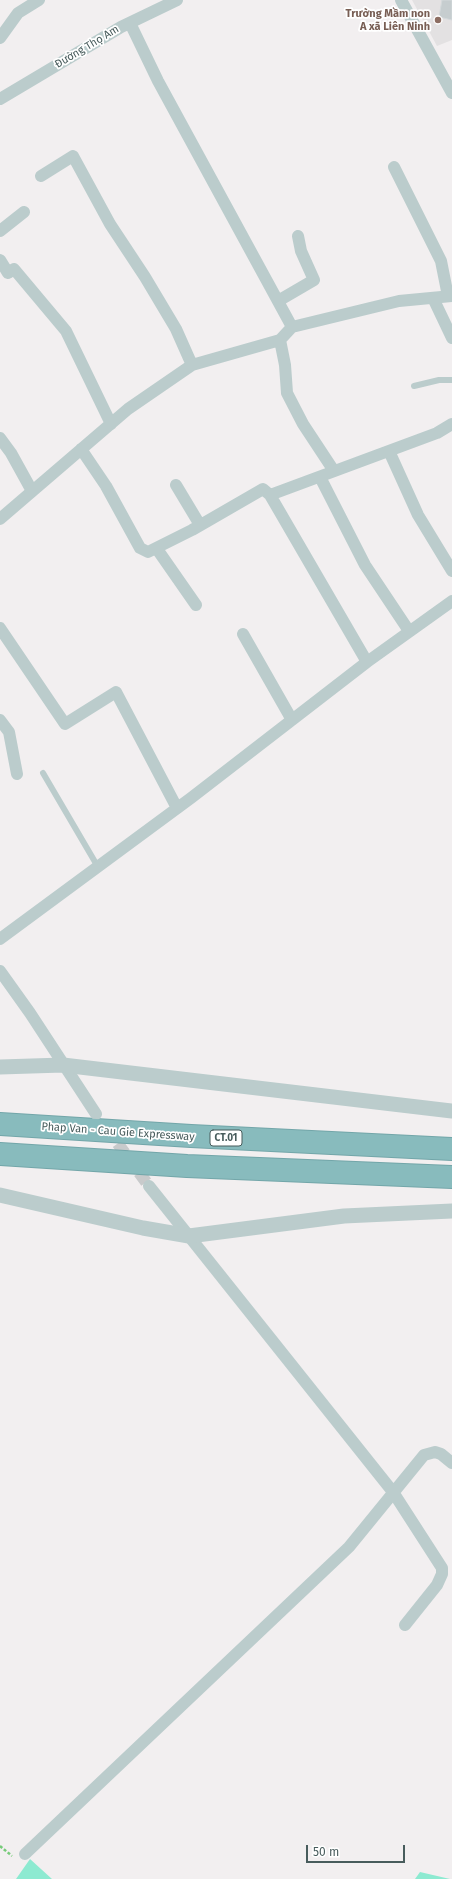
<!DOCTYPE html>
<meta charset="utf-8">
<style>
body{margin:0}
#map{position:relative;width:452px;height:1879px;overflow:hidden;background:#f2eff0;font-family:"Fira Sans",sans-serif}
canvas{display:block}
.scale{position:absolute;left:306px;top:1845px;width:99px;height:18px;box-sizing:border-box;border:2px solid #485c5c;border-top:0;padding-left:5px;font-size:12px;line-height:14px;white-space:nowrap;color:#485c5c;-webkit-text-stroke:3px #fff;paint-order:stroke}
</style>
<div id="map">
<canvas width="452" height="1879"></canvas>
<div class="scale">50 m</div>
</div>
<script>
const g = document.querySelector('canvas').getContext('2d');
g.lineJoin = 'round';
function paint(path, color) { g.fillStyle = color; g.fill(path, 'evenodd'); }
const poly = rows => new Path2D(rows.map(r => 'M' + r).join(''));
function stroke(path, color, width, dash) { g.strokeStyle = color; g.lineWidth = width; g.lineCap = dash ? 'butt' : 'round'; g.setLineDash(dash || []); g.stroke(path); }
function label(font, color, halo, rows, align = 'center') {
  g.font = font + ' "Fira Sans",sans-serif'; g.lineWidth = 3.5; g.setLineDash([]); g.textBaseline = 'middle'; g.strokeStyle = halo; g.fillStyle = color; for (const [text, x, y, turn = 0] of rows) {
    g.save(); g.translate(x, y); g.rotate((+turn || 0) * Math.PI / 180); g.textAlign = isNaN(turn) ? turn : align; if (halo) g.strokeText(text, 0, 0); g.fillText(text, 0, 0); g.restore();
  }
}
const education = poly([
 [412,0,452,0,452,40,437,46]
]);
const water = poly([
 [30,1859,52,1879,16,1879],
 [420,1872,450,1879,415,1879]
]);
const building = poly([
 [442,0,452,0,452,20,439,17,442,0]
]);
const minorTunnel = poly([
 [107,1129,149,1186]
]);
const path = poly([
 [0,1846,12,1856]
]);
const service = poly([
 [414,386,439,380,452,380],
 [43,773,98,867]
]);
const minor = poly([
 [401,0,452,93],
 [130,23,158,81,292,327],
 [0,38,18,13,39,0],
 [0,99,121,27,177,0],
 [394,167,441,261,448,296],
 [41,176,73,156,110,224,145,277,176,329,192,365],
 [0,231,24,212],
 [0,260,8,273,14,269,66,331,111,424],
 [433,298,452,338],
 [278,301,314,280,301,251,298,236],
 [280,340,285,365,287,393,303,424,334,471],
 [0,438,11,453,32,491],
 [81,449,106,486,140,548,148,552,192,530,263,489,270,495,367,662],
 [389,451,418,515,452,571],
 [320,477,365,565,409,631],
 [176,485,200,525],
 [270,495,437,433,452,424],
 [0,519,128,409,192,365,280,340,292,327,399,301,452,296],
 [157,549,196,605],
 [0,628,65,724,116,692,177,808],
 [243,634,292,720],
 [0,720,9,732,17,774],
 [0,939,191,798,367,662,452,601],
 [0,971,30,1013,96,1114],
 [149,1186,393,1492,442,1568,442,1574,437,1585,405,1625],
 [25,1854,349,1547,424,1455,435,1452,441,1454,452,1463]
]);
const tertiary = poly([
 [0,1067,63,1065,452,1111],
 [0,1195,143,1228,189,1236,344,1216,452,1211]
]);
const motorway = poly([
 [0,1124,191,1136,452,1149],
 [0,1154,187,1166,452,1177]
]);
const markers = [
 [438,20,4,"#8d6e63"]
];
const shields = [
 [226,1138,32]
];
const shieldNames = [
 ["CT.01",226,1138]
];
const educationNames = [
 ["Trường Mầm non",430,14],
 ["A xã Liên Ninh",430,27]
];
const streetNames = [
 ["Đường Thọ Am",87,47,-31],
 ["Phap Van - Cau Gie Expressway",118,1132,4]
];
paint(education, '#e3e1e2');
paint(water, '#8dead1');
paint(building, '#c6cdcf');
stroke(building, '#d3d9db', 1);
stroke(minorTunnel, '#c8cacb', 12, [12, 6]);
stroke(motorway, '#73a6a9', 24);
stroke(path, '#77cb7a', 2.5, [3, 2]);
stroke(service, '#bcc', 6);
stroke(minor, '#bcc', 12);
stroke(tertiary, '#bcc', 15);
stroke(motorway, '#88bbbd', 22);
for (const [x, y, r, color] of markers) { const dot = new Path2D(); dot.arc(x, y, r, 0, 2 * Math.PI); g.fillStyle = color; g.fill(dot); stroke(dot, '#fff', 1.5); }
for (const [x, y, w] of shields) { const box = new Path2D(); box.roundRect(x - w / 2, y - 8, w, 16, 3); g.fillStyle = '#fff'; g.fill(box); stroke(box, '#485c5c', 1); }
label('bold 10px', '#485c5c', null, shieldNames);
label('bold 11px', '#785e54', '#fff', educationNames, 'right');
label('11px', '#485c5c', '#fff', streetNames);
</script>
